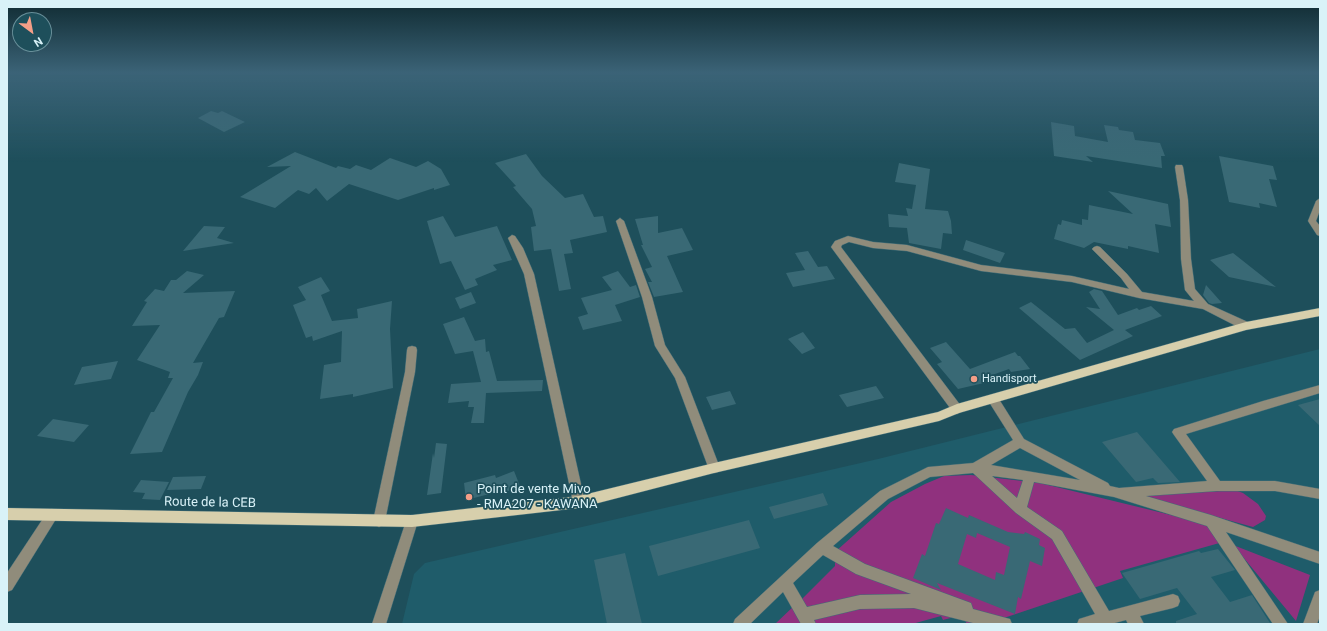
<!DOCTYPE html>
<style>
body{margin:0}
#map{position:relative;width:1327px;height:631px;overflow:hidden;background:#1e4f5b;font-family:Roboto,sans-serif}
canvas{display:block}
.frame{position:absolute;inset:0;border:8px solid #d9f2f8;pointer-events:none}
.north{position:absolute;left:12px;top:12px;width:40px;height:40px;box-sizing:border-box;background:#1e4f5b;border:1px solid #69909a;border-radius:50%;rotate:148deg;font-size:11px;font-weight:700;line-height:16px;text-align:center;color:#d9f2f8}
.north::after{content:'';display:block;margin:auto;width:14px;height:18px;background:#f49e87;clip-path:polygon(50% 0,100% 100%,50% 72%,0 100%)}
</style>
<div id="map">
<canvas width="1327" height="631"></canvas>
<div class="frame"></div>
<div class="north">N</div>
</div>
<script>
const g = document.querySelector('canvas').getContext('2d');
g.lineJoin = 'round';
function paint(path, color) { g.fillStyle = color; g.fill(path, 'evenodd'); }
const poly = rows => new Path2D(rows.map(r => 'M' + r).join(''));
function stroke(path, color, width, dash) { g.strokeStyle = color; g.lineWidth = width; g.lineCap = dash ? 'butt' : 'round'; g.setLineDash(dash || []); g.stroke(path); }
function label(font, color, halo, rows, align = 'center') {
  g.font = font + ' Roboto,sans-serif'; g.lineWidth = 3.5; g.setLineDash([]); g.textBaseline = 'middle'; g.strokeStyle = halo; g.fillStyle = color; for (const [text, x, y, turn = 0] of rows) {
    g.save(); g.translate(x, y); g.rotate((+turn || 0) * Math.PI / 180); g.textAlign = isNaN(turn) ? turn : align; if (halo) g.strokeText(text, 0, 0); g.fillText(text, 0, 0); g.restore();
  }
}
const built = poly([
 [1320,349,1320,624,402,624,414,574,425,563,878,459]
]);
const green = poly([
 [971,475,1040,483,1208,524,1223,542,1120,571,1123,578,986,624,967,624,962,615,943,620,941,616,912,624,814,624,802,599,835,566,835,552,891,502,925,484,944,476],
 [1235,490,1243,493,1258,504,1266,516,1265,520,1253,527,1141,496],
 [1233,545,1310,575,1296,621],
 [795,605,804,624,775,624]
]);
const building = poly([
 [211,111,218,113,222,111,245,122,224,132,198,118],
 [1051,122,1074,126,1075,136,1108,142,1104,125,1118,127,1119,130,1133,132,1135,140,1160,143,1165,156,1161,156,1162,168,1086,156,1093,162,1054,156],
 [295,152,336,168,338,166,350,169,356,165,371,170,390,158,416,167,428,161,441,169,450,185,434,190,434,188,398,200,349,184,327,201,316,188,309,194,298,190,275,208,240,197,291,166,267,167],
 [526,154,542,176,565,198,583,194,594,217,603,216,607,232,570,240,573,253,564,254,571,289,559,291,551,249,534,251,531,227,536,226,532,209,513,187,516,186,495,163],
 [1219,156,1273,166,1277,180,1269,179,1277,207,1259,203,1260,208,1229,202],
 [899,163,930,169,925,209,948,211,951,221,952,234,943,233,941,249,909,243,907,228,889,227,888,214,908,216,906,208,912,209,916,185,895,182],
 [1108,191,1168,204,1171,227,1155,224,1159,253,1128,246,1128,249,1094,242,1084,248,1054,239,1058,224,1061,225,1062,220,1082,225,1082,219,1088,220,1089,205,1133,214],
 [443,216,455,237,497,226,512,260,493,265,497,270,475,279,478,285,465,290,451,261,440,264,429,228,427,221],
 [658,216,658,233,682,228,693,250,667,256,683,292,654,297,648,282,652,282,645,269,652,267,641,245,643,245,635,219],
 [204,226,225,227,217,238,234,243,183,251],
 [966,240,1005,253,1000,263,963,250],
 [808,251,818,267,827,266,835,279,793,287,786,273,805,270,795,253],
 [1233,253,1276,287,1229,277,1210,260],
 [187,271,204,275,183,293,235,291,224,317,219,318,193,363,203,362,198,375,188,392,162,452,130,454,151,412,154,412,173,378,168,378,170,372,137,360,160,325,132,326,147,302,144,301,155,289,164,291,171,280,176,280],
 [618,271,630,287,636,285,640,297,615,305,622,321,583,330,578,317,588,314,581,298,612,290,602,277],
 [321,277,330,291,321,295,332,321,358,318,357,309,392,301,390,329,393,388,353,397,353,394,320,399,324,365,341,362,342,331,313,341,312,336,306,338,293,305,306,300,298,287],
 [1206,285,1222,303,1212,304,1209,303,1203,295],
 [1094,289,1102,291,1118,315,1137,308,1139,310,1151,306,1162,316,1125,330,1133,336,1080,360,1019,308,1031,302,1065,329,1075,328,1087,343,1114,330,1086,307,1100,309,1089,292],
 [471,292,476,303,460,309,455,298],
 [464,317,475,341,485,339,486,352,489,351,497,381,543,380,542,391,486,393,484,423,471,423,474,407,468,407,469,401,448,403,451,384,481,382,473,351,455,354,443,324],
 [803,332,815,348,802,354,788,339],
 [946,342,970,369,1015,352,1018,356,1020,356,1030,369,1011,372,1009,369,981,379,984,383,958,389,937,364,942,362,930,348],
 [118,361,111,379,74,385,82,367],
 [876,386,884,398,847,407,839,395],
 [730,391,736,404,712,410,706,397],
 [1320,399,1320,426,1298,405],
 [53,419,89,425,74,442,37,436],
 [1137,432,1180,482,1158,483,1153,478,1136,482,1102,442],
 [436,443,447,444,441,493,427,495,433,453,434,458],
 [514,471,520,486,506,492,505,490,466,500,464,483,495,475,496,478],
 [206,476,201,489,167,490,173,477],
 [141,480,169,482,160,500,142,499,145,493,133,492],
 [823,493,828,505,774,519,769,507],
 [946,508,968,518,969,515,1008,532,1024,534,1025,532,1040,539,1039,545,1045,548,1042,566,1030,561,1021,599,1018,597,1015,614,937,583,941,590,913,578,922,554,925,556,936,523,939,524],
 [977,533,1010,547,1004,575,996,572,995,580,958,564,967,534,976,538],
 [749,520,760,548,658,576,649,546],
 [1218,549,1235,570,1211,577,1230,602,1252,595,1270,623,1176,624,1176,621,1197,614,1177,588,1140,599,1122,573,1199,551,1201,553],
 [625,553,642,624,607,624,594,560]
]);
const minor = poly([
 [1176,165,1182,165,1183,167,1188,200,1191,259,1195,289,1208,304,1250,323,1251,326,1250,329,1242,329,1203,309,1139,298,1072,282,981,271,907,251,873,248,849,242,842,245,841,247,961,406,963,409,961,412,957,414,953,412,831,247,835,241,848,236,873,242,907,245,981,265,1072,276,1129,289,1121,278,1092,249,1094,247,1097,246,1100,247,1127,274,1142,292,1194,301,1185,290,1181,259,1180,200,1175,167,1176,165],
 [1320,198,1320,210,1316,221,1320,226,1320,236,1317,235,1308,221,1316,201,1320,198],
 [620,218,624,221,652,297,665,345,685,377,720,468,718,472,714,473,710,472,675,378,655,346,642,297,616,221,620,218],
 [512,235,515,236,523,248,534,274,585,502,583,506,579,508,575,506,573,502,524,274,508,238,512,235],
 [412,346,416,347,417,350,415,372,385,521,383,525,379,527,375,525,373,521,405,372,407,350,408,347,412,346],
 [1320,385,1320,393,1186,434,1220,481,1275,481,1320,489,1320,499,1275,491,1217,491,1146,496,1211,515,1320,552,1320,564,1226,532,1288,624,1273,624,1207,526,1114,497,1034,482,1027,507,1062,531,1109,611,1173,594,1178,596,1180,601,1178,606,1173,608,1140,616,1144,624,1128,624,1126,620,1111,624,1077,624,1079,619,1095,614,1052,539,1016,513,973,473,930,477,888,499,833,546,865,564,971,603,973,609,1010,619,1012,624,977,624,914,608,860,609,814,620,816,624,801,624,783,592,750,624,733,624,735,619,817,543,880,491,928,467,973,463,1013,440,989,402,987,399,989,396,993,395,997,396,1024,439,1108,483,1110,486,1119,488,1207,481,1174,435,1172,432,1174,429,1263,401,1320,385],
 [1020,448,1080,480,991,465,1020,448],
 [992,476,1023,480,1017,498,992,476],
 [823,555,856,574,911,594,860,595,807,607,793,583,823,555],
 [52,509,56,511,58,515,56,519,12,590,7,592,7,573,48,511,52,509],
 [412,515,416,517,418,521,386,624,372,624,406,521,408,517,412,515],
 [1320,590,1320,616,1317,624,1303,624,1315,592,1320,590]
]);
const major = poly([
 [1320,308,1320,316,1246,330,959,413,939,421,714,473,579,508,412,527,7,520,7,508,412,515,579,496,714,463,938,412,957,404,1246,322,1320,308]
]);
const markers = [
 [974,379,4,"#f49e87"],
 [469,497,4,"#f49e87"]
];
const poiNames = [
 ["Handisport",982,379]
];
const nearPoinames = [
 ["Point de vente Mivo",477,490],
 ["- RMA207 - KAWANA",477,505]
];
const nearStreetnames = [
 ["Route de la CEB",210,503,1]
];
paint(built, '#1f5c6a');
paint(green, '#90317e');
paint(building, '#396975');
stroke(minor, '#406c77', 1);
stroke(major, '#406c77', 1);
paint(minor, '#908c7b');
paint(major, '#d7cfac');
const sky = g.createLinearGradient(0, 0, 0, 162);
sky.addColorStop(0, '#102b32');
sky.addColorStop(0.45, '#3b6377');
sky.addColorStop(1, '#3b637700');
g.fillStyle = sky;
g.fillRect(0, 0, 1327, 162);
for (const [x, y, r, color] of markers) { const dot = new Path2D(); dot.arc(x, y, r, 0, 2 * Math.PI); g.fillStyle = color; g.fill(dot); stroke(dot, '#1e4f5b', 1.5); }
label('11px', '#d9f2f8', '#1e4f5b', poiNames, 'left');
label('13px', '#d9f2f8', '#1e4f5b', nearPoinames, 'left');
label('13px', '#d9f2f8', '#1e4f5b', nearStreetnames);
</script>
